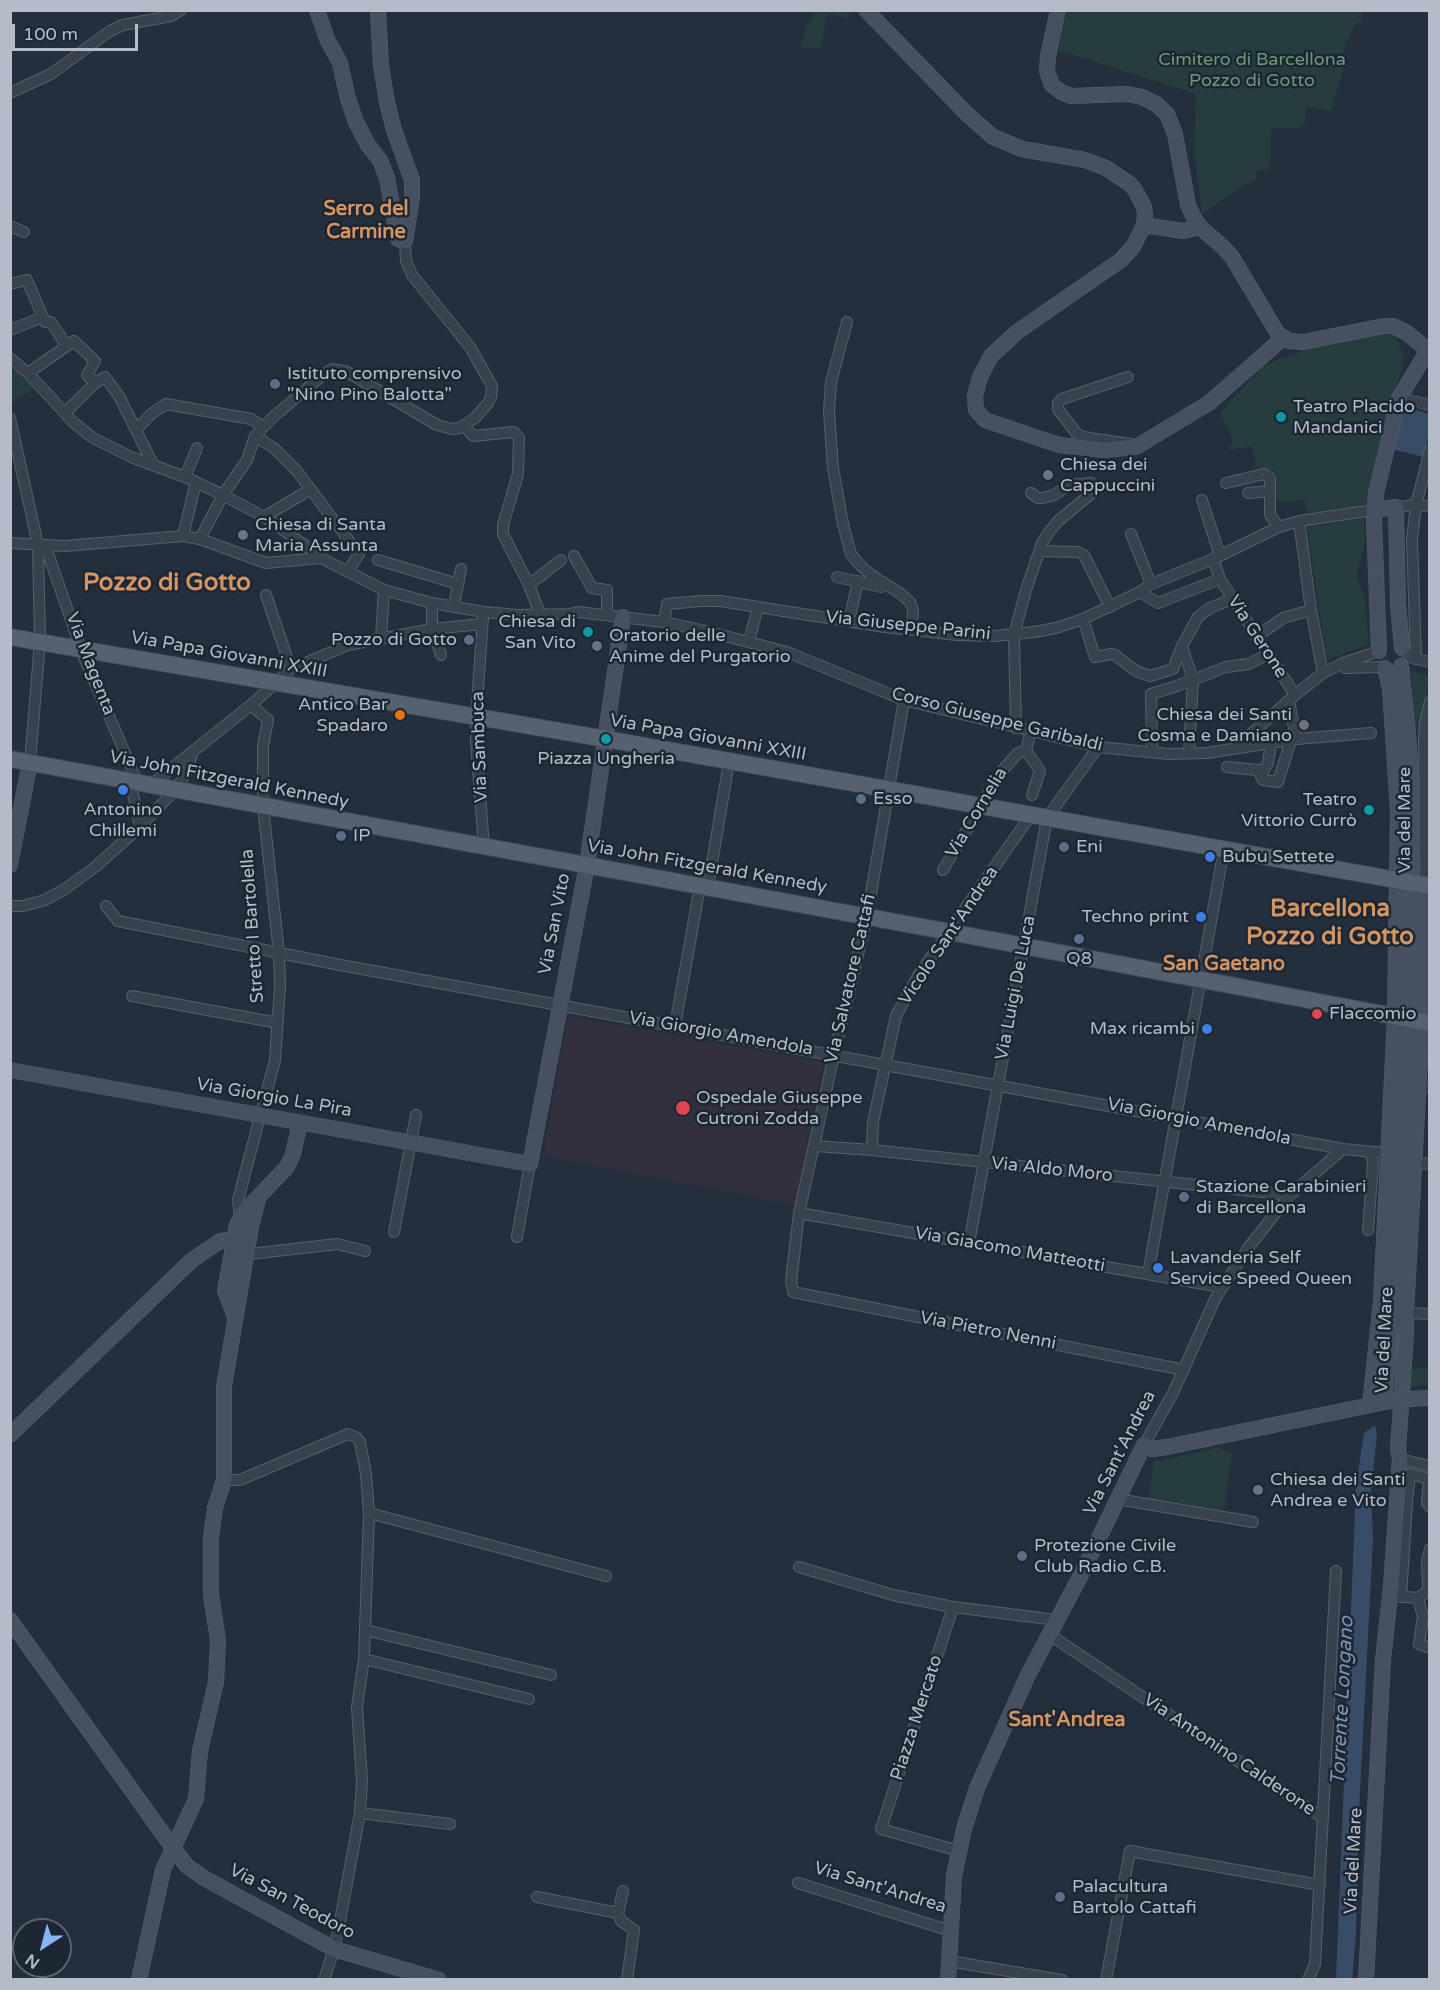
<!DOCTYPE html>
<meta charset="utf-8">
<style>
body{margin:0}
#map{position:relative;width:1440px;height:1990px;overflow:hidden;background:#242f3e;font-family:"Varela Round",sans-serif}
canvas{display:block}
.frame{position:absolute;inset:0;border:12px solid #b4bcc9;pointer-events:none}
.north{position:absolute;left:12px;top:1918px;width:60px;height:60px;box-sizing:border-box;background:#1d2633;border:2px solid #59626f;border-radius:50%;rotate:216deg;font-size:16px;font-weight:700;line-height:24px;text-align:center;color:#b4bcc9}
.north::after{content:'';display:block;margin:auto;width:21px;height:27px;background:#8ab4f8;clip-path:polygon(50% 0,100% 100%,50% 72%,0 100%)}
.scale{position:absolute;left:12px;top:24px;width:126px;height:27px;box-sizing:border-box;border:3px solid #b4bcc9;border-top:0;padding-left:8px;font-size:18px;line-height:21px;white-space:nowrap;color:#b4bcc9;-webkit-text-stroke:4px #1d2633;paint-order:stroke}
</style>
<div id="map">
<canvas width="1440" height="1990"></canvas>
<div class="frame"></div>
<div class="north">N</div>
<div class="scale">100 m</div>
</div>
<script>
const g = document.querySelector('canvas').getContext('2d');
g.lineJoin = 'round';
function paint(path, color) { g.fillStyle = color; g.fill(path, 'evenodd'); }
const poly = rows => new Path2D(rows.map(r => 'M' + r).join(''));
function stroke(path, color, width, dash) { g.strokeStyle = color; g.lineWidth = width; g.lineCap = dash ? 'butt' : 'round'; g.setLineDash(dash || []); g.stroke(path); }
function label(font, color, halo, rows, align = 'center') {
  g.font = font + ' "Varela Round",sans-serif'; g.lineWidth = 5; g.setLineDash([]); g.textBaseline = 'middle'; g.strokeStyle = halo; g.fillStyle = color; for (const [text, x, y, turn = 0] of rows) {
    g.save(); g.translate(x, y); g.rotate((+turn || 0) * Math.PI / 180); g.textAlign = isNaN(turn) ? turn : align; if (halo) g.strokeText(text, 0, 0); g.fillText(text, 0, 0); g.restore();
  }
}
const medical = poly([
 [568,1016,823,1062,795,1205,543,1156]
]);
const green = poly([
 [817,10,850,11,848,19,827,13,821,48,800,47,806,27],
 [1067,11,1067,10,1363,11,1360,23,1357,22,1346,42,1343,56,1343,70,1331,111,1307,107,1305,122,1298,129,1271,127,1270,171,1257,170,1256,180,1236,190,1202,214,1194,149,1196,94,1058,50],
 [1382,331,1396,338,1404,355,1403,364,1378,451,1367,505,1308,513,1305,500,1279,502,1278,498,1277,498,1276,472,1267,469,1257,470,1252,446,1231,450,1229,446,1234,442,1220,413,1263,366,1328,341],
 [10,369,18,372,34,388,11,403],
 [1364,518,1365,542,1356,577,1365,596,1368,645,1329,659,1326,656,1307,527],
 [1411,671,1429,676,1429,685,1420,725,1415,726],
 [1429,1368,1429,1384,1409,1387,1410,1369],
 [1217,1448,1232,1453,1224,1510,1148,1498,1154,1462]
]);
const water = poly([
 [1404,406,1429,414,1429,432,1424,457,1391,449],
 [1375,1425,1377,1434,1371,1490,1373,1539,1358,1831,1356,1935,1352,1979,1336,1979,1356,1486,1364,1433]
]);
const street = poly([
 [10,93,51,74,110,31,123,25,171,16,181,10],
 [10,226,24,232],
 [10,284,27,280,45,322,51,322,66,345],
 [847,322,831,382,829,411,833,468,843,524,851,554,860,565,870,574,901,594,910,602,913,610,912,629],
 [10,330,43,317],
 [10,358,28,373,74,423,93,438,131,457,185,477,223,495,247,460,255,436,272,418,324,374,332,369,347,372,437,425,452,429,459,428,475,418,488,403,491,397,492,386,470,347,412,275,406,261,405,241],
 [28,373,74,341,95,361,87,375,95,383,65,413],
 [1128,377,1062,399,1058,403,1058,409,1077,434,1083,437,1130,444],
 [95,383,105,377,119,396,154,466],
 [1399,398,1430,405],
 [10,418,38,545,40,641,30,762],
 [464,426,473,436,514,432,519,438,518,474,503,525,503,534,529,585,540,614],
 [136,430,151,414,166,404,251,419,263,427],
 [255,436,275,449,297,471,359,554,348,571],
 [185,477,197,448],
 [1226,483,1264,474,1270,478,1270,515,1279,527],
 [1248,493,1270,491],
 [1202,500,1220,556],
 [1396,507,1416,505,1430,506],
 [266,518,269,514,311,489],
 [1299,521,1311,610,1323,673],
 [1131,534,1151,584],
 [183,536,196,482],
 [200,539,223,495,266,518,313,551,321,558,384,590,432,603,484,612,518,615,569,614,578,612,664,622,706,631,787,652,904,700,1098,747,1169,754,1207,753,1296,739,1371,733],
 [10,543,65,546,183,536,200,539,266,563,321,558],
 [45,545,85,660,134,774,132,789,140,827],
 [1040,551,1078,552,1084,555,1110,607],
 [574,556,592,588,607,590,607,615],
 [1213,559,1220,579,1295,695],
 [378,560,458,584],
 [837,577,881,587],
 [529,585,561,560],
 [1140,592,1158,603,1220,579],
 [266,595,291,669],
 [432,603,432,629,441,655],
 [454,605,461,569],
 [483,618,476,718,476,742,484,847],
 [1083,619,1095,657,1111,654,1115,655,1136,671,1150,676,1173,669,1182,646,1198,617,1210,608,1232,599],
 [849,621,858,581],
 [664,622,667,604,700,601,720,601,885,627,957,635,995,636,1034,632,1056,628,1083,619,1140,592,1151,584,1213,559,1279,527,1299,521,1374,510],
 [1256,637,1283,618,1311,610],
 [381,638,384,590],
 [749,641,758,607],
 [1182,646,1193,680,1189,753],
 [1403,650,1412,658,1430,662],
 [1416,659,1412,539,1416,505,1430,450],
 [1345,668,1383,667],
 [904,700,867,917,834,1055,799,1213,791,1282,793,1292,1184,1370],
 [1289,700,1296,739],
 [1016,728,1014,635,1026,590,1042,543,1049,532,1058,521,1092,493,1096,487,1092,483,1069,485,1054,495,1043,498,1038,498,1031,493],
 [1235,748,1295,695,1323,673,1343,663,1379,651],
 [1026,750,1040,771,1032,795],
 [1152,752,1151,694,1177,686,1226,667,1249,664,1268,654],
 [1227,767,1258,770,1263,780,1278,782,1291,740],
 [1261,775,1268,763,1271,743],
 [151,785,251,705,291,669,348,645,432,629,482,624],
 [943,870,1001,772,1018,753,1026,750,1031,731],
 [1425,885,1424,738,1425,722,1430,702],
 [708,887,729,762],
 [10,906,23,906,45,900,65,889,95,867,140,827,175,790,187,772,193,751],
 [106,906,118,921,335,964,1343,1149,1395,1154],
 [132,996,278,1023],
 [675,1026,700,886],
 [1419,1091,1430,1085],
 [815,1146,872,1150,1290,1195],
 [872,1150,873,1122,896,1016,919,974,1031,815],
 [1415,1163,1430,1164],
 [799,1213,1221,1287],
 [240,1218,238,1200,275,1060,280,986,279,953,263,806,263,746,268,720,251,705],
 [1368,1230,1373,1164,1371,1152],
 [394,1232,416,1115],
 [517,1237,530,1164],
 [969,1243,1047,818,1098,747],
 [241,1255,337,1244,365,1251],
 [1148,1274,1224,849],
 [1406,1313,1430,1314],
 [1144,1445,1173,1393,1216,1297,1248,1248,1290,1195,1343,1149],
 [1400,1459,1430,1466],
 [1429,1479,1427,1503,1430,1507],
 [224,1480,240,1480,348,1434,356,1437,360,1442,366,1474,369,1513,364,1659,357,1707,362,1781,360,1813,339,1926,334,1949,324,1980],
 [1117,1499,1253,1522],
 [369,1513,606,1576],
 [799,1567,893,1595,953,1607,1057,1620],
 [1428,1589,1427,1560,1430,1549],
 [1393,1596,1418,1598,1430,1589],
 [1401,1597,1407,1502,1410,1474,1430,1479],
 [1418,1598,1423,1617,1419,1644,1430,1648],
 [953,1607,881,1829,959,1851],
 [365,1630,551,1675],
 [1050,1635,1323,1818],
 [364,1659,529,1699],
 [360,1813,450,1824],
 [798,1883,951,1931],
 [623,1891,618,1913,621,1921,634,1930,627,1980],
 [537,1897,618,1913],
 [949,1961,1062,1980],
 [1106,1980,1130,1851,1320,1885],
 [1308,1980,1315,1964,1336,1571]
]);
const secondary = poly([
 [317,10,327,39,340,63,348,99,356,122,368,145,380,160,387,178,398,239,405,241,412,198,412,180,394,130,387,102,381,66,378,10],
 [866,10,967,114,993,137,1022,149,1085,160,1106,168,1130,184,1135,190,1144,207,1145,215,1144,225,1133,247,1121,260,1017,332,991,356,980,377,975,396,976,410,985,420,1059,445,1105,450,1136,447,1209,403,1283,338],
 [1058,10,1048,56,1047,71,1052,85,1061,92,1071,96,1127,94,1142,97,1156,104,1167,114,1175,134,1188,205,1194,218,1200,227,1224,248,1232,257,1278,334,1289,341,1303,342,1384,326,1393,326,1407,333,1428,350],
 [1144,225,1183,231,1200,227],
 [1374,510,1396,507,1398,604,1402,648],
 [1379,651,1374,520,1376,493,1399,398,1430,347],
 [10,865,30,762],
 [10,1070,530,1164,587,865,623,617],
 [235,1317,225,1291,237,1225,244,1212,287,1167,293,1154,300,1123],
 [1408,1399,1430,1398],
 [1384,1402,1393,1306,1407,1019,1411,883,1413,814,1408,732,1401,666],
 [1370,1405,1381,1301,1395,1017,1398,812,1390,688,1385,668],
 [10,1435,192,1260,220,1241,234,1239],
 [10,1620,173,1848,187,1866,204,1878,334,1949,439,1980],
 [139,1980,163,1870,196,1799,200,1751,216,1682,218,1640,211,1595,211,1537,215,1508,224,1480,224,1386,251,1227,258,1199],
 [948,1980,954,1876,964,1829,977,1788,1028,1675,1082,1573,1144,1445,1152,1449,1167,1447,1390,1401],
 [1366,1980,1383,1660,1391,1586,1400,1459,1398,1449,1406,1335,1406,1313,1422,1022,1425,885]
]);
const primary = poly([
 [10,637,606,739,1430,886],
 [10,759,950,932,1430,1023]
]);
const secondaryBridge = poly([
 [1390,1401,1408,1399]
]);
const markers = [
 [275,384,6,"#5c6f8a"],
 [1281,417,6,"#0f9aa8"],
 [1048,475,6,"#6b7280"],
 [243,535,6,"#6b7280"],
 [588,632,6,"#0f9aa8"],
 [469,640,6,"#5c6f8a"],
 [597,646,6,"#6b7280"],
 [400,715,6,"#e8710a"],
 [1304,725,6,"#6b7280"],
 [606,739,6,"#0f9aa8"],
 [123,790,6,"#3f7fe0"],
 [861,799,6,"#5c6f8a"],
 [1369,810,6,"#0f9aa8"],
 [341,836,6,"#5c6f8a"],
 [1064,847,6,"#5c6f8a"],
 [1210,857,6,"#3f7fe0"],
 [1201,917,6,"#3f7fe0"],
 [1079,939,6,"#5c6f8a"],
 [1317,1014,6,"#e0444e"],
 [1207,1029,6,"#3f7fe0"],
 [683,1108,8,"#e0444e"],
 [1184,1197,6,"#5c6f8a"],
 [1158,1268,6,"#3f7fe0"],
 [1258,1490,6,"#6b7280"],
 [1022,1556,6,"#5c6f8a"],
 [1060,1897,6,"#5c6f8a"]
];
const parkNames = [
 ["Cimitero di Barcellona",1252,60],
 ["Pozzo di Gotto",1252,81]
];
const poiNames = [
 ["Istituto comprensivo",287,374],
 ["\"Nino Pino Balotta\"",287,395],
 ["Teatro Placido",1293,407],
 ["Mandanici",1293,428],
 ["Chiesa dei",1060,465],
 ["Cappuccini",1060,486],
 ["Chiesa di Santa",255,525],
 ["Maria Assunta",255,546],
 ["Chiesa di",576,622,"right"],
 ["San Vito",576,643,"right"],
 ["Oratorio delle",609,636],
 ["Anime del Purgatorio",609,657],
 ["Pozzo di Gotto",457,640,"right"],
 ["Antico Bar",388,705,"right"],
 ["Spadaro",388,726,"right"],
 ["Chiesa dei Santi",1292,715,"right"],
 ["Cosma e Damiano",1292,736,"right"],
 ["Piazza Ungheria",606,759,"center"],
 ["Esso",873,799],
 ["Teatro",1357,800,"right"],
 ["Vittorio Currò",1357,821,"right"],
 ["Antonino",123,810,"center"],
 ["Chillemi",123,831,"center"],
 ["IP",353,836],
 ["Eni",1076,847],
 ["Bubu Settete",1222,857],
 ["Techno print",1189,917,"right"],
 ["Q8",1079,959,"center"],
 ["Flaccomio",1329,1014],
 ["Max ricambi",1195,1029,"right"],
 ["Ospedale Giuseppe",696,1098],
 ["Cutroni Zodda",696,1119],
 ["Stazione Carabinieri",1196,1187],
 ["di Barcellona",1196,1208],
 ["Lavanderia Self",1170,1258],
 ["Service Speed Queen",1170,1279],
 ["Chiesa dei Santi",1270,1480],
 ["Andrea e Vito",1270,1501],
 ["Protezione Civile",1034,1546],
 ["Club Radio C.B.",1034,1567],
 ["Palacultura",1072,1887],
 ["Bartolo Cattafi",1072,1908]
];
const streetNames = [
 ["Via Giuseppe Parini",908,626,6],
 ["Via Gerone",1257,637,57],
 ["Via Papa Giovanni XXIII",229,655,10],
 ["Via Magenta",90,664,69],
 ["Corso Giuseppe Garibaldi",997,720,14],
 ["Via Papa Giovanni XXIII",708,738,10],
 ["Via Sambuca",480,747,-92],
 ["Via John Fitzgerald Kennedy",229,780,11],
 ["Via Cornelia",977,813,-59],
 ["Via del Mare",1405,820,-90],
 ["Via John Fitzgerald Kennedy",707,867,10],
 ["Via San Vito",555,924,-79],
 ["Stretto I Bartolella",253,926,-94],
 ["Vicolo Sant'Andrea",949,936,-56],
 ["Via Salvatore Cattafi",851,979,-77],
 ["Via Luigi De Luca",1016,988,-79],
 ["Via Giorgio Amendola",721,1034,10],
 ["Via Giorgio La Pira",274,1098,10],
 ["Via Giorgio Amendola",1199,1122,11],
 ["Via Aldo Moro",1052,1170,6],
 ["Via Giacomo Matteotti",1010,1250,10],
 ["Via Pietro Nenni",988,1331,11],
 ["Via del Mare",1385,1340,-87],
 ["Via Sant'Andrea",1120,1453,-63],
 ["Piazza Mercato",917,1718,-72],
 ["Via Antonino Calderone",1229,1755,34],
 ["Via del Mare",1354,1861,-87],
 ["Via Sant'Andrea",880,1888,17],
 ["Via San Teodoro",292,1902,28]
];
const neighbourhoodNames = [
 ["Serro del",366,210],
 ["Carmine",366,233],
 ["San Gaetano",1224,965],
 ["Sant'Andrea",1067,1721]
];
const waterNames = [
 ["Torrente Longano",1343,1701,-87]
];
const districtNames = [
 ["Pozzo di Gotto",167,584],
 ["Barcellona",1330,910],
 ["Pozzo di Gotto",1330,938]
];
paint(medical, '#32303f');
paint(green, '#263c3f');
paint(water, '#394c67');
stroke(street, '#565f6c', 12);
stroke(secondary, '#565f6c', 16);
stroke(primary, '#414a57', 18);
stroke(street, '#38414e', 10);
stroke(secondary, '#465061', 15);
stroke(primary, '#56606e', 16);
stroke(secondaryBridge, '#565f6c', 16, []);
stroke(secondaryBridge, '#465061', 15);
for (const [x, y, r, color] of markers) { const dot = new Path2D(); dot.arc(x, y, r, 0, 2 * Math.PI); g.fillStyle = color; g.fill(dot); stroke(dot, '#1d2633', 2); }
label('18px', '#6b9a76', '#1d2633', parkNames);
label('18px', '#b4bcc9', '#1d2633', poiNames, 'left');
label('18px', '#b4bcc9', '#1d2633', streetNames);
label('bold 20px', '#d59563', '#1d2633', neighbourhoodNames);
label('italic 20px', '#7c92b1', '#1d2633', waterNames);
label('bold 24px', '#d59563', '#1d2633', districtNames);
</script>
